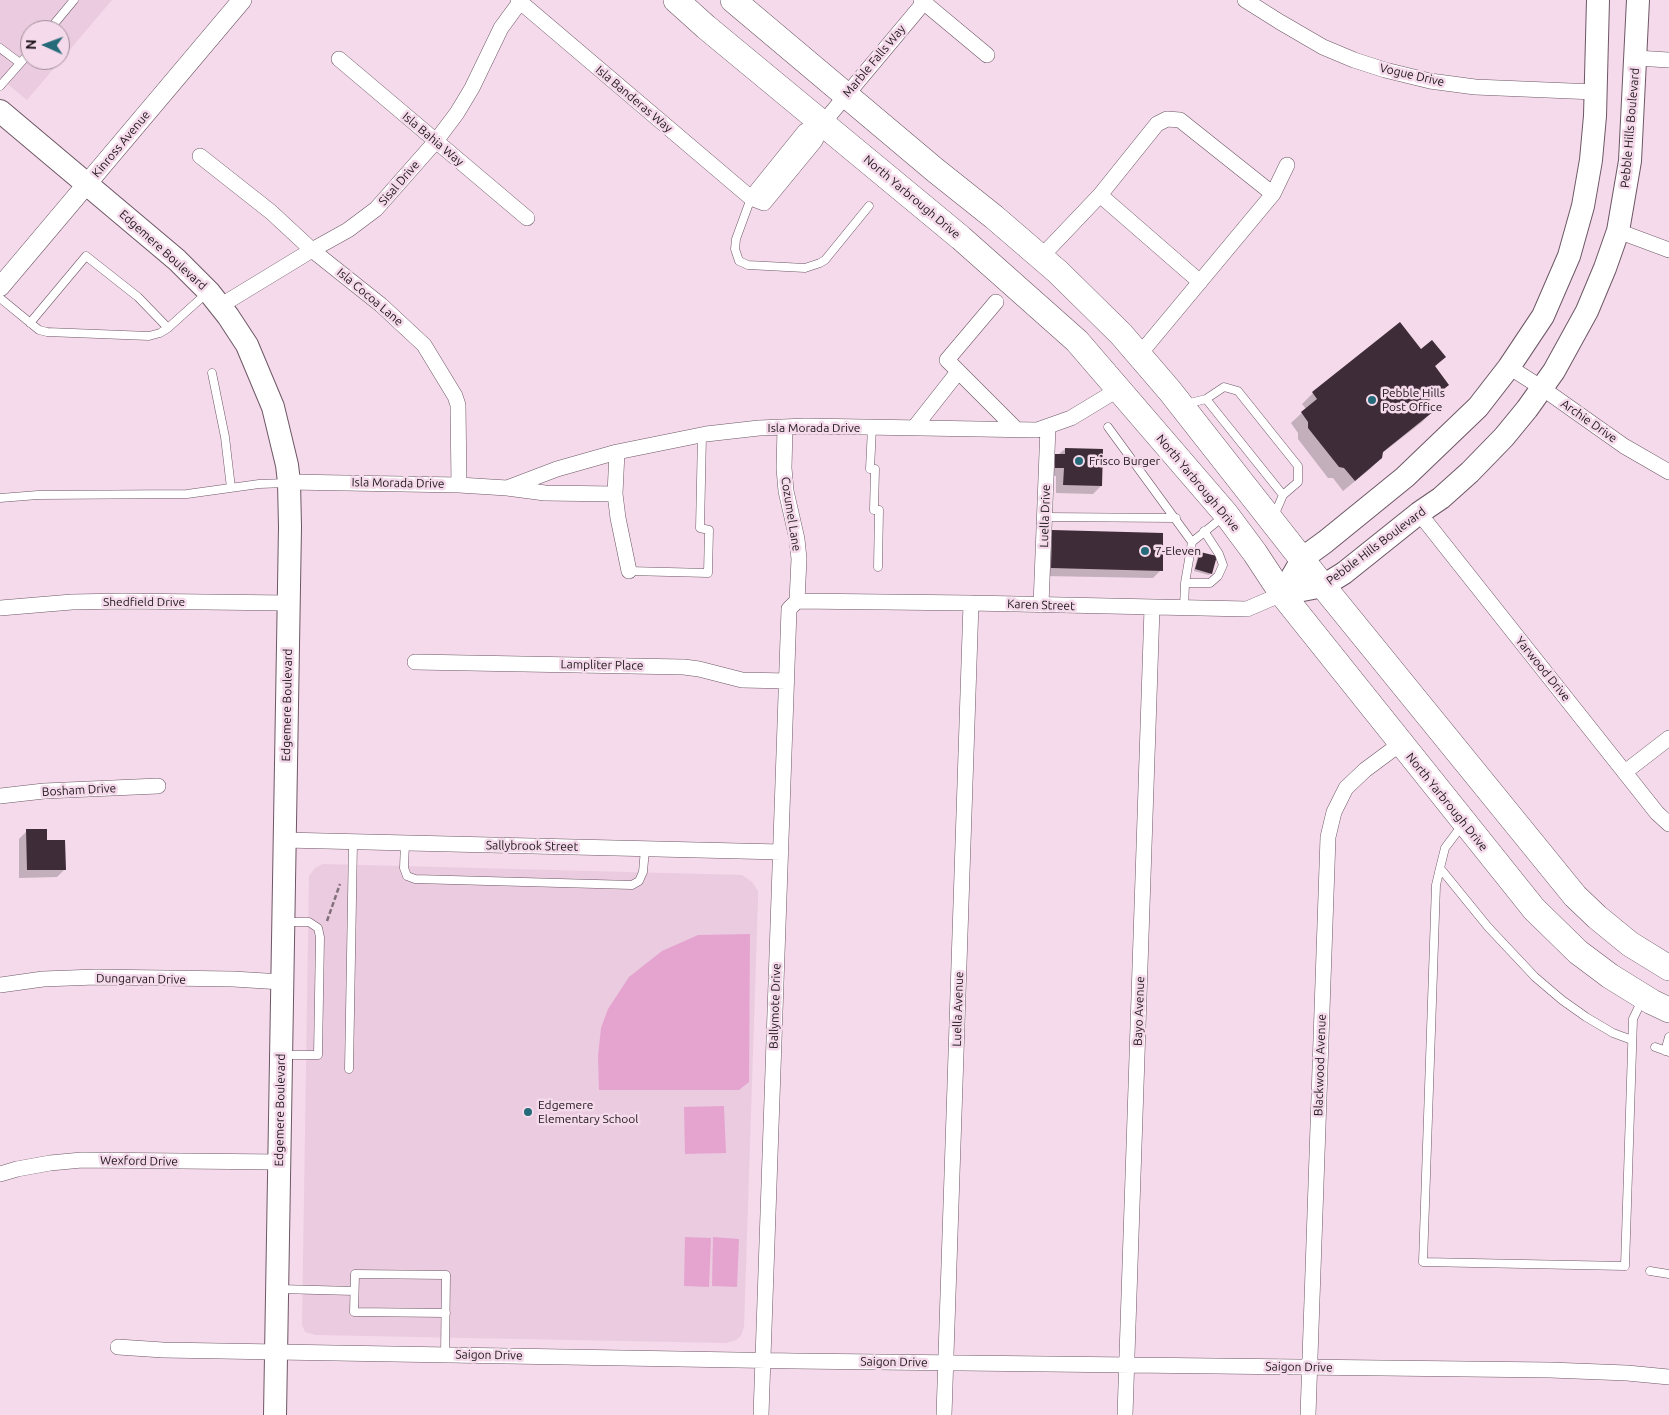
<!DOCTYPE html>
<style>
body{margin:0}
#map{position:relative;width:1669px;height:1415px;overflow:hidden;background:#f4daea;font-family:Ubuntu,sans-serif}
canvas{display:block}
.north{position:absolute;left:20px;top:20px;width:50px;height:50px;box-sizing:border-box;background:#f4daea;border:1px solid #9e8b97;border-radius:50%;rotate:272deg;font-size:14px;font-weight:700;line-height:20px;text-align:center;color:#1e151b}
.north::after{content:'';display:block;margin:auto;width:18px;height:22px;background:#246a79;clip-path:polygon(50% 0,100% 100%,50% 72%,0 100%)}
</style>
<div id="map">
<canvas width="1669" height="1415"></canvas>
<div class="north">N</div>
</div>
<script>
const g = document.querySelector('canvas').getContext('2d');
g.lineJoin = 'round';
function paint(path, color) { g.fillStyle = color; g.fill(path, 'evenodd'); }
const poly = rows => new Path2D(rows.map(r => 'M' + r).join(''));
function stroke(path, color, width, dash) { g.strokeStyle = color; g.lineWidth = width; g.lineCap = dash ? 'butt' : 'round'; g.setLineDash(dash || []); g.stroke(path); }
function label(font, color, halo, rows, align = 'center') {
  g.font = font + ' Ubuntu,sans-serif'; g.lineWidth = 5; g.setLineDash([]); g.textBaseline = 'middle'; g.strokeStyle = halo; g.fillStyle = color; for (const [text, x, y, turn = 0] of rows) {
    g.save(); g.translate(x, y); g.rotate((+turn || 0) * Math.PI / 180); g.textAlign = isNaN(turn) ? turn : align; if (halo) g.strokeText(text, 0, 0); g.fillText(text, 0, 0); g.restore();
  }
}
const built = poly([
 [0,0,112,0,27,100,0,78],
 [30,30,60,30,60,60,30,60],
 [323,864,742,875,752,882,758,891,758,899,744,1327,741,1336,736,1340,726,1343,316,1335,305,1332,302,1325,309,876,315,868]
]);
const green = poly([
 [750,934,749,1082,739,1090,599,1090,598,1056,601,1028,608,1009,629,977,662,951,698,935],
 [724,1106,726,1153,685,1154,684,1107],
 [685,1237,711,1238,709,1287,684,1286],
 [713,1237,739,1239,737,1287,712,1286]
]);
const shadow = poly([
 [1421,350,1444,357,1434,368,1447,384,1426,403,1432,411,1422,422,1381,454,1381,458,1370,469,1343,491,1333,478,1328,478,1298,439,1298,433,1291,423,1306,409,1302,404,1313,393],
 [1065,449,1101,486,1093,494,1056,493,1056,476,1048,475,1048,463],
 [1053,532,1161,570,1153,578,1044,576,1045,540],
 [1200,553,1211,573,1209,575,1194,571,1198,555],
 [27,831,46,842,65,869,57,877,19,878,19,839]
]);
const building = poly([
 [1400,322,1421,349,1432,340,1446,357,1435,366,1449,385,1427,402,1434,411,1383,452,1382,458,1355,481,1344,468,1339,467,1308,428,1308,422,1301,412,1317,399,1312,392],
 [1065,448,1103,449,1102,486,1063,485,1064,468,1055,468,1055,454,1065,454],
 [1052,530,1163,533,1163,571,1051,568],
 [1200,552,1217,556,1212,574,1195,569],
 [26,829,47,829,47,840,65,840,66,870,27,870]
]);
const path = poly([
 [327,921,340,884]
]);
const service = poly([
 [49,30,74,0],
 [0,48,20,63],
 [0,86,30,52],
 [751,198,736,239,735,249,739,261,748,265,805,268,820,263,825,260,869,206],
 [0,298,39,330,47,332,149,336,160,333,168,328,208,292],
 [30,323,86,256,138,297,168,328],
 [212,373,225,437,231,488],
 [1206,399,1224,387,1238,391,1298,466,1298,482,1283,495],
 [1186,404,1206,399,1283,495,1274,516],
 [872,427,870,469,875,469,874,510,879,510,878,567],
 [1108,427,1192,542],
 [0,498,38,495,187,494,259,484,287,483],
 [1045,517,1176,518],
 [629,571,708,573,709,530,700,528,702,435],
 [1185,583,1210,583,1218,576,1223,565,1219,554,1204,531],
 [1184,608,1185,583,1192,542,1224,516],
 [405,843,404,868,407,876,415,879,632,885,639,881,643,872,645,849],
 [1440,868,1445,848,1463,824],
 [1632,1040,1613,1033,1586,1017,1562,1000,1535,977,1488,927,1440,868,1436,885,1423,1262,1625,1266,1633,1019,1642,1000],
 [1655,1047,1669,1052],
 [1665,1051,1669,1037],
 [283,1055,318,1055,320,937,318,928,309,922,285,922],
 [349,1069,353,842],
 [1650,1271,1669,1274],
 [279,1289,354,1291],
 [445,1355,446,1275,355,1274,354,1312,446,1313]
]);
const minor = poly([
 [518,0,751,198,764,203,815,141,823,123,926,0],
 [921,0,987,55],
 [1245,0,1280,22,1323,47,1354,60,1385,70,1430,81,1475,87,1595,92],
 [1636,58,1669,60],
 [339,59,527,218],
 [200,156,271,212,312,250,381,305,424,345,455,396,458,405,459,485],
 [1100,195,1200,282],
 [751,198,805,131,823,123],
 [1618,231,1669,250],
 [1041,257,1100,195,1157,124,1167,119,1180,120,1273,194],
 [996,302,947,360,1017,430],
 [220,306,312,250,348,230,376,209,436,141,457,113,472,88,501,28,520,2],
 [1139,355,1273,194,1287,165],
 [1509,367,1542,388,1624,446,1669,472],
 [785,428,784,468,786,491,797,539,799,559,797,601],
 [914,428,958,372],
 [617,452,615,494,618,518,629,571],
 [289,482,459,485,507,488,545,493,615,494],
 [507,488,557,469,617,452,706,434,759,428,806,426,1037,430,1071,418,1119,389],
 [1419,513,1657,813,1669,824],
 [797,601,971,603,1247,609,1282,594],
 [1041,605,1048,427],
 [0,608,72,602,123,601,288,603],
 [415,662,684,667,699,669,742,680,787,681],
 [1625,772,1669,738],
 [0,796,44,791,158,786],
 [284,840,781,852],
 [0,985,43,979,96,977,233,979,282,982],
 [0,1174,17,1169,50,1163,82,1160,280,1162],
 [118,1347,163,1350,795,1361,1550,1370,1627,1373,1669,1377],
 [761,1415,789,609,797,601],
 [944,1415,971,603],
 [1125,1415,1152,608],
 [1308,1415,1328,837,1334,812,1346,788,1365,770,1400,744]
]);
const tertiary = poly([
 [0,287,242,0]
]);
const secondary = poly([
 [0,111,177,260,209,292,228,316,247,345,273,407,287,465,289,482,290,527,275,1415],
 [1282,594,1323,586,1344,573,1419,513,1441,498,1470,472,1504,437,1527,409,1554,371,1587,311,1605,268,1618,231,1630,161,1638,0],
 [1282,594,1303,558,1325,542,1405,477,1478,407,1509,367,1543,316,1569,256,1583,206,1591,160,1595,116,1598,0]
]);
const primary = poly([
 [676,0,706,27,961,238,1077,341,1226,514,1255,553,1282,594,1534,909,1578,952,1610,976,1652,1002,1669,1010],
 [733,0,935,170,994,217,1058,272,1121,334,1170,391,1323,586,1575,896,1597,917,1630,944,1669,968]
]);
const markers = [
 [1372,400,5,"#246a79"],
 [1079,461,5,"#246a79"],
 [1145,551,5,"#246a79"],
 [528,1112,5,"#246a79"]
];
const streetNames = [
 ["Marble Falls Way",874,61,-50],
 ["Vogue Drive",1412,75,13],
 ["Isla Banderas Way",634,99,40],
 ["Pebble Hills Boulevard",1630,128,-85],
 ["Isla Bahia Way",433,139,40],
 ["Kinross Avenue",121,144,-50],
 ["Sisal Drive",399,183,-49],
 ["North Yarbrough Drive",912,197,40],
 ["Edgemere Boulevard",163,250,42],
 ["Isla Cocoa Lane",370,297,40],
 ["Archie Drive",1589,421,35],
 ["Isla Morada Drive",814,428],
 ["Isla Morada Drive",398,483,1],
 ["North Yarbrough Drive",1198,483,50],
 ["Cozumel Lane",791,514,81],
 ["Luella Drive",1045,516,-88],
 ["Pebble Hills Boulevard",1376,546,-37],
 ["Shedfield Drive",144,602],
 ["Karen Street",1041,605,2],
 ["Lampliter Place",602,665,1],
 ["Yarwood Drive",1543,669,51],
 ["Edgemere Boulevard",287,705,-89],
 ["Bosham Drive",79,790,-3],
 ["North Yarbrough Drive",1447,802,51],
 ["Sallybrook Street",532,846,1],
 ["Dungarvan Drive",141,979,1],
 ["Ballymote Drive",775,1006,-88],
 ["Luella Avenue",958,1009,-88],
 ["Bayo Avenue",1139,1011,-88],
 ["Blackwood Avenue",1320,1065,-88],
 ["Edgemere Boulevard",280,1110,-89],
 ["Wexford Drive",139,1161,1],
 ["Saigon Drive",489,1355,1],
 ["Saigon Drive",894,1362,1],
 ["Saigon Drive",1299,1367,1]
];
const poiNames = [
 ["Pebble Hills",1382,393],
 ["Post Office",1382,407],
 ["Frisco Burger",1089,461],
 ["7-Eleven",1155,551],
 ["Edgemere",538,1105],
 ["Elementary School",538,1119]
];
paint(built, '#ebcbe0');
paint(green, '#e5a4cf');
paint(shadow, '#0003');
paint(building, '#3f2c39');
stroke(service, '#6d5765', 9);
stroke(minor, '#6d5765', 16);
stroke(tertiary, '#6d5765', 20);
stroke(secondary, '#6d5765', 24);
stroke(primary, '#6d5765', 26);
stroke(path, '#81707b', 2.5, [5, 2.5]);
stroke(service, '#fff', 8);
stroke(minor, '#fff', 15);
stroke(tertiary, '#fff', 19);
stroke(secondary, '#fff', 22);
stroke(primary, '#fff', 25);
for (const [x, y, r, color] of markers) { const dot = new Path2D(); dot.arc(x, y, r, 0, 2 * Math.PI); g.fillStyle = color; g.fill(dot); stroke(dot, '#f4daea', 2); }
label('12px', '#1e151b', '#f4daea', streetNames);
label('12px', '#1e151b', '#f4daea', poiNames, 'left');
</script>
